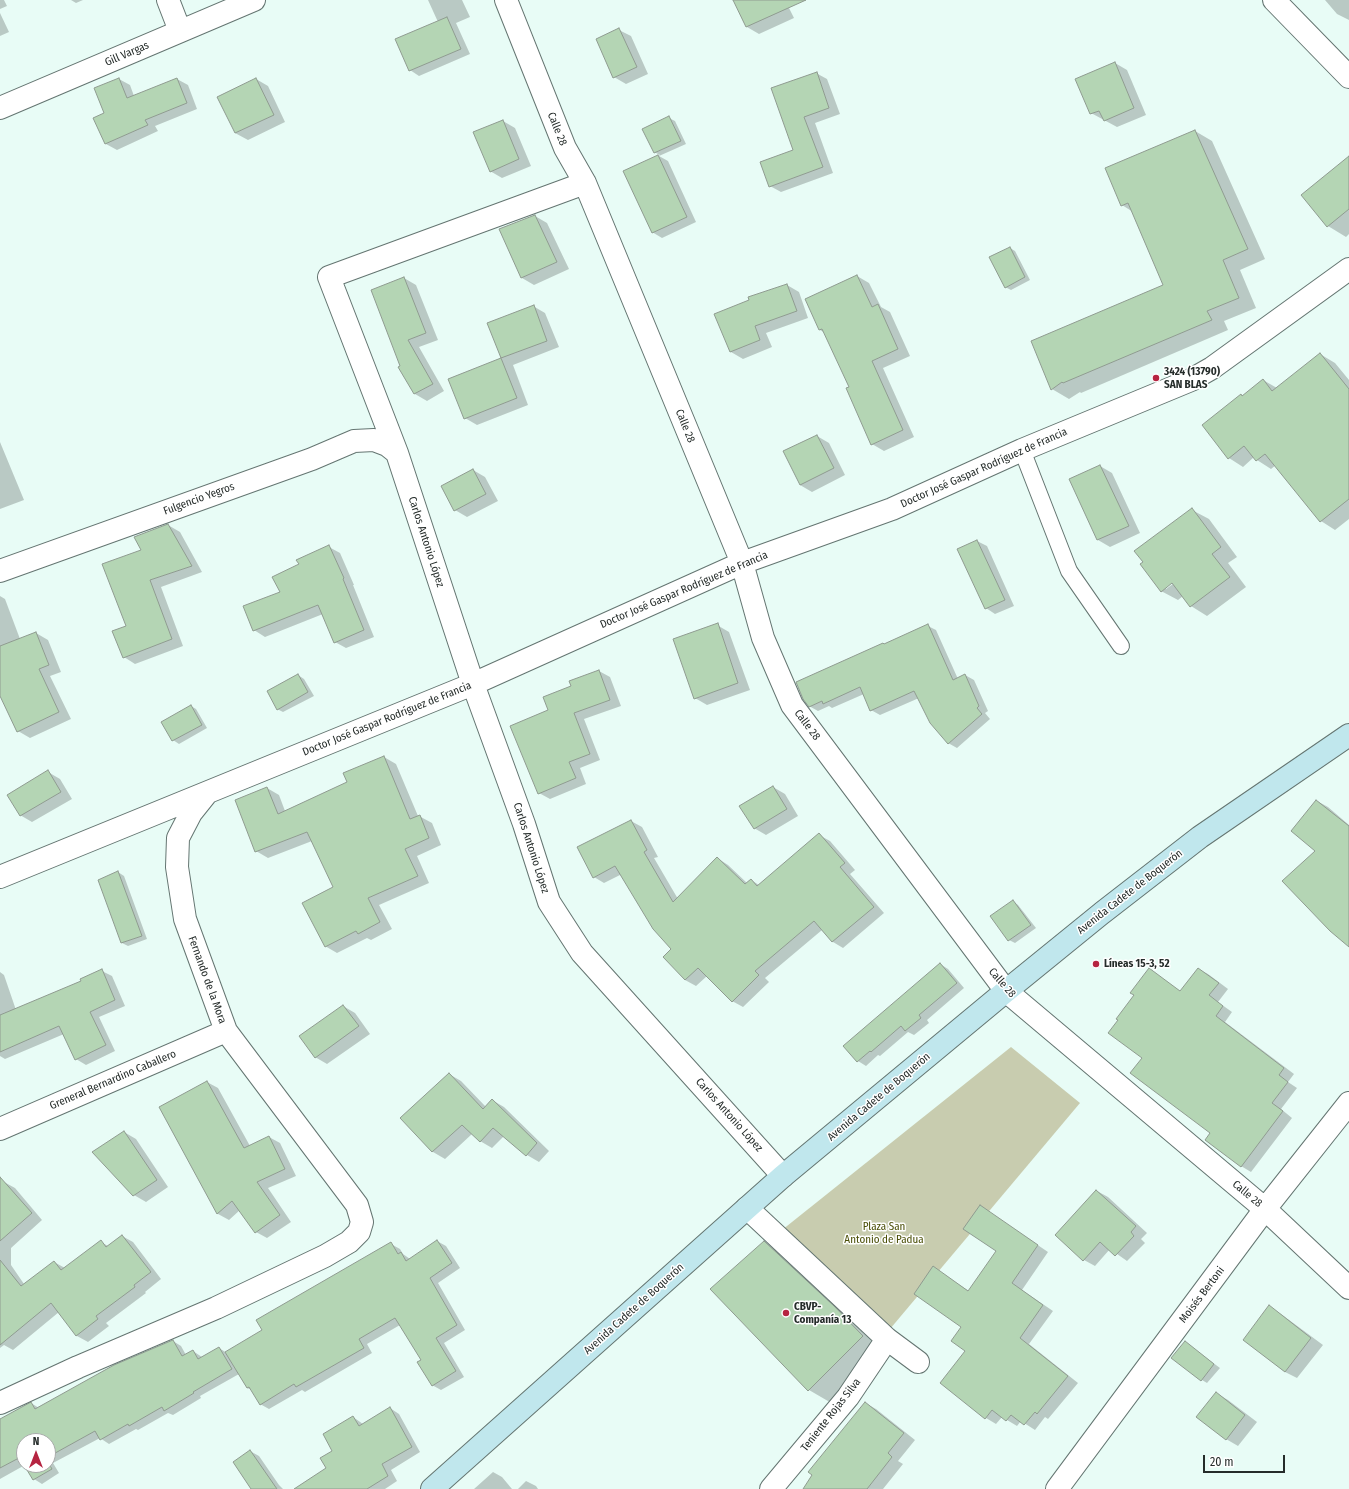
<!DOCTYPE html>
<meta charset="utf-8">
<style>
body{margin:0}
#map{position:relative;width:1349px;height:1489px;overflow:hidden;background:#e8fcf6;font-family:"Fira Sans Condensed",sans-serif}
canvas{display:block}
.north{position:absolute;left:16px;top:1433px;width:40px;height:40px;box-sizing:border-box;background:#fff;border:1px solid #a8abaa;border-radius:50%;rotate:0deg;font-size:11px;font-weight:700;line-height:16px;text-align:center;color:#252c2a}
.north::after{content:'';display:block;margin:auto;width:14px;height:18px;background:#b62441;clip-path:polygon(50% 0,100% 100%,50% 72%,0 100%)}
.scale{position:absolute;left:1203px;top:1455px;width:82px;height:18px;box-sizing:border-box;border:2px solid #252c2a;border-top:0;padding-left:5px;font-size:12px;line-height:14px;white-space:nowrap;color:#252c2a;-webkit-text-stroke:3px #fff;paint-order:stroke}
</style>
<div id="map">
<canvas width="1349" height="1489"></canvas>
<div class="north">N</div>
<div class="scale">20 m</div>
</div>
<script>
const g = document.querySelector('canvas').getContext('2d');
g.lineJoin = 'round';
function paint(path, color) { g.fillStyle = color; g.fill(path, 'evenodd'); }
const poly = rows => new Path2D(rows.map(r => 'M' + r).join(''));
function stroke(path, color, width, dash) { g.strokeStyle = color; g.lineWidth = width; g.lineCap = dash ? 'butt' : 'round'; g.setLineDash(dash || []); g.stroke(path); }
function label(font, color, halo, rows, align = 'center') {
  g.font = font + ' "Fira Sans Condensed",sans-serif'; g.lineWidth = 3; g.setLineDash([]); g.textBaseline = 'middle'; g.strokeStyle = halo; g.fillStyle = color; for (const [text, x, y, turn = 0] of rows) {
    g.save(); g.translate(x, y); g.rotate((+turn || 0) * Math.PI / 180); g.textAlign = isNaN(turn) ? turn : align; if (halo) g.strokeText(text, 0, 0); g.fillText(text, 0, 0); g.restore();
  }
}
const green = poly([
 [1011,1047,1080,1103,890,1329,782,1230]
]);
const shadow = poly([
 [0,0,4,0,7,6,0,9],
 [71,0,83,0,76,3],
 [428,0,462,0,470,17,456,23,470,54,419,76,410,70,438,22],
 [748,0,785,0,794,18,759,34,747,27,737,5],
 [1325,0,1349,0,1349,20,1337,14],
 [0,13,9,32,0,36],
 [619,30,631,36,648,74,626,84,614,77],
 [1115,63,1127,70,1146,115,1117,127,1091,113],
 [816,73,827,79,840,114,815,123,833,173,781,192,770,186,794,151],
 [119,79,130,85,134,96,177,79,188,85,197,109,155,126,158,131,117,150,106,144,94,118,105,114],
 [256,79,268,86,285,122,248,140,235,133],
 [669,118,675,121,686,144,659,156,668,161,696,222,662,238,652,232,624,172,660,155,654,152],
 [503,121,515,128,531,166,502,178,490,171],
 [1195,131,1212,141,1265,259,1240,270,1256,308,1224,321,1228,330,1081,393,1080,392,1069,399,1052,389,1165,286,1133,212,1122,205],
 [1349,158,1349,234,1346,237,1328,226],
 [535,216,547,223,569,269,534,285,522,278,500,230],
 [1010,248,1015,251,1030,280,1011,290,1005,287],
 [857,276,869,283,881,307,890,312,910,356,883,368,914,437,884,451,872,444,850,388,825,333,820,330,806,299],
 [404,278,416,285,438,340,419,347,444,391,427,401,415,394,400,367,401,366],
 [787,285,799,292,808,318,766,333,772,347,743,359,731,352,716,314],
 [533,306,545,313,559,347,513,365,528,405,477,425,465,418,449,379,502,359,488,324],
 [1320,354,1335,363,1349,380,1349,519,1335,530,1321,521,1276,465,1271,469,1257,460,1254,457,1243,467,1229,458,1242,397,1263,380,1277,388],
 [817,436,829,443,845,475,812,492,800,485],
 [0,442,24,500,0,509],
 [1100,466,1112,473,1140,533,1110,547,1098,540,1070,480],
 [473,470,485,477,498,501,467,517,455,510],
 [1192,510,1209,519,1237,557,1228,563,1246,587,1207,616,1191,606,1183,596,1178,600,1161,591],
 [1176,579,1177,581,1166,589,1166,586],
 [168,525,180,532,202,572,161,587,183,646,135,664,124,657,127,627,142,550],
 [977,541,987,546,1014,606,995,614,986,608],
 [329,547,340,553,354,585,353,585,374,637,346,648,335,642,323,614,265,637,254,630,300,565],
 [0,596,5,599,20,639,36,633,48,640,61,672,50,676,71,719,30,738,18,731,0,694],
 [717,625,729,632,750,690,707,705,695,698],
 [928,626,936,630,958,679,965,675,974,680,988,711,985,713,990,719,957,748,948,743,919,698,880,715,871,710,864,694,832,708,829,706,818,711,809,706,885,645],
 [599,671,610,677,621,706,584,719,600,760,580,768,586,784,550,799,539,793,549,710,572,687],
 [298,675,304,679,314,696,283,712,277,709],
 [191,706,196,709,207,728,179,744,173,740],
 [384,757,396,764,418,816,419,816,432,823,441,845,417,856,429,883,379,905,392,929,371,940,367,938,337,953,325,946,334,888,312,841,268,858,256,851,267,788,279,795,285,811,348,782],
 [48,772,60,779,72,799,32,822,20,815],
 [773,787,785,794,798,816,766,835,754,828],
 [1317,801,1328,807,1349,825,1349,946,1316,851],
 [631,821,642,827,658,857,654,858,678,899,717,858,728,865,747,883,751,880,759,885,819,835,830,841,855,870,850,874,884,913,843,948,833,942,822,930,765,978,769,982,743,1007,732,1001,707,976,696,986,685,980,672,949,622,874,604,883,594,877],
 [118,872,124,876,147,939,128,946,122,943,99,881],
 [1013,901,1018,905,1036,928,1015,943,1009,940],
 [940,964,948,969,964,988,927,1020,929,1023,914,1035,908,1032,880,1056,878,1055,866,1066,858,1061],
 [1149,969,1181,992,1198,969,1208,974,1228,989,1218,1002,1232,1012,1225,1022,1294,1074,1288,1082,1297,1088,1281,1109,1292,1118,1251,1172,1241,1166,1143,1057,1135,995],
 [102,971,112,976,125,1006,99,1017,115,1051,86,1065,76,1059,64,1034,5,1059,0,1056,0,972,4,975,16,1010,82,981],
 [343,1006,355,1013,370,1034,327,1064,315,1057],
 [449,1074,461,1081,486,1107,492,1100,504,1107,549,1151,539,1162,527,1155,504,1136,492,1148,480,1141,472,1134,445,1159,433,1152,401,1118],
 [207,1082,218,1088,250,1146,269,1137,280,1143,296,1176,268,1188,291,1222,267,1238,256,1232,240,1210,229,1220,218,1214,160,1108],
 [124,1132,136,1139,168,1187,146,1202,134,1195],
 [4,1182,15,1188,42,1220,11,1248,11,1265,24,1284,54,1262,65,1268,101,1242,108,1246,122,1236,133,1242,161,1279,145,1292,146,1293,106,1323,109,1326,88,1342,77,1336,59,1312,13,1350,4,1345,0,1348,0,1185],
 [1097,1191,1108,1197,1147,1233,1141,1239,1145,1243,1127,1261,1110,1249,1095,1266,1084,1260],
 [980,1206,1048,1252,1022,1290,1053,1311,1029,1344,1078,1383,1048,1419,1045,1417,1035,1430,1021,1421,1017,1426,1002,1417,996,1424,986,1418,942,1383,966,1351,963,1326,934,1268,969,1291,997,1251],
 [437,1241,446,1246,460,1268,438,1283,465,1330,444,1343,464,1377,441,1390,432,1385,422,1361,400,1325,367,1344,372,1353,305,1392,302,1390,269,1409,260,1404,252,1390,247,1388,239,1374,200,1396,201,1398,173,1415,168,1413,138,1430,136,1429,109,1444,100,1438,53,1463,59,1473,42,1484,34,1479,26,1465,48,1465,48,1441,24,1441,24,1465,25,1465,0,1479,0,1431,31,1403,39,1408,173,1341,181,1346,186,1355,193,1351,202,1357,219,1348,227,1353,263,1331,391,1244,400,1249,403,1254,410,1259],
 [764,1242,788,1256,887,1351,833,1404,809,1390,712,1289],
 [1269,1307,1281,1314,1323,1345,1297,1378,1285,1372,1244,1340],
 [1185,1342,1220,1368,1207,1383,1202,1380],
 [1216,1393,1228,1400,1257,1422,1238,1446,1226,1439],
 [865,1403,876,1409,915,1440,898,1461,903,1464,883,1489,804,1489],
 [390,1408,399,1414,420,1452,391,1470,397,1481,385,1489,295,1489,327,1468,334,1451,353,1417,363,1424],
 [250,1451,259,1456,279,1485,283,1489,252,1489],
 [493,1472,502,1477,512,1489,474,1489],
 [526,1481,536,1486,538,1489,518,1489]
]);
const building = poly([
 [733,0,806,0,746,27,733,0],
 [447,17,461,49,409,71,395,39,447,17],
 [619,28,637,67,613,78,596,39,619,28],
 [1115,62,1134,108,1104,121,1099,111,1090,114,1075,79,1115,62],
 [817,72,829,108,804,117,823,167,769,187,760,162,793,150,771,88,817,72],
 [119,78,127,98,177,78,187,103,145,120,148,125,105,144,93,118,104,113,94,88,119,78],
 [256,78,274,115,235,133,217,97,256,78],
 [669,116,681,141,654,153,642,129,669,116],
 [503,120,519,159,490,172,473,132,503,120],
 [1195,130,1248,249,1223,260,1239,298,1207,311,1212,320,1063,383,1062,382,1051,390,1031,341,1163,285,1128,203,1121,206,1105,168,1195,130],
 [658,155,687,217,652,233,623,171,658,155],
 [1349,156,1349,209,1327,227,1301,195,1349,156],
 [535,215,557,262,521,278,499,229,535,215],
 [1010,247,1025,277,1005,288,989,257,1010,247],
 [857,275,872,307,878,304,898,349,872,361,903,430,871,445,846,388,849,387,822,329,819,330,805,299,857,275],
 [404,277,426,333,408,340,433,384,414,394,398,367,400,366,371,290,404,277],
 [787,284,797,311,755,326,760,340,730,352,714,314,749,300,748,297,787,284],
 [534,305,547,341,501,358,487,323,534,305],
 [1320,353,1349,389,1349,499,1320,522,1265,454,1256,461,1244,446,1228,459,1202,425,1241,394,1242,396,1263,379,1272,391,1320,353],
 [501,358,517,398,464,419,448,379,501,358],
 [817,435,834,468,800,485,783,451,817,435],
 [1100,465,1129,526,1097,540,1069,479,1100,465],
 [473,469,486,494,454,511,441,486,473,469],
 [1192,508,1221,547,1212,554,1230,577,1190,607,1172,583,1161,592,1140,564,1143,562,1134,551,1192,508],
 [168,524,192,566,150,580,172,639,123,658,112,631,126,626,102,564,141,550,134,537,168,524],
 [977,540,1005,600,985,609,957,549,977,540],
 [329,545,344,578,343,579,364,630,334,643,318,605,253,631,243,606,280,592,272,577,299,564,296,560,329,545],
 [718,623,738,683,694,699,673,639,718,623],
 [928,624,953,680,965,674,979,706,977,708,982,714,948,744,930,723,914,691,870,711,860,687,823,704,822,701,809,707,803,699,796,682,883,643,884,644,928,624],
 [36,632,49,665,39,669,59,712,17,732,0,696,0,646,36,632],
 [599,670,610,700,574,713,590,754,569,762,576,778,538,794,510,726,548,710,543,697,571,686,569,681,599,670],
 [298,674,308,692,277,710,267,691,298,674],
 [191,705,202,725,172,741,161,722,191,705],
 [384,756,410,819,420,815,429,838,405,849,418,876,368,898,380,922,358,934,356,931,325,947,302,903,333,887,307,832,255,852,235,800,267,787,278,814,347,782,343,773,384,756],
 [48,770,61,792,20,816,7,795,48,770],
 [773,786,787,809,754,829,739,806,773,786],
 [1316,800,1349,826,1349,947,1330,931,1282,881,1315,851,1291,831,1316,800],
 [631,820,647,850,644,852,673,902,717,857,745,884,751,879,757,886,819,833,845,863,840,867,874,907,832,942,814,921,755,971,759,975,732,1002,698,968,685,980,663,957,671,949,653,929,615,866,593,878,577,847,631,820],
 [118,871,142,936,121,943,98,880,118,871],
 [1013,900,1031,925,1008,941,990,916,1013,900],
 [940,963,957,983,919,1015,921,1018,905,1031,901,1026,871,1052,870,1051,857,1062,843,1046,940,963],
 [1149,968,1180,991,1198,968,1219,983,1209,995,1223,1006,1216,1016,1284,1068,1279,1075,1288,1082,1272,1103,1283,1111,1241,1167,1205,1140,1210,1133,1130,1073,1142,1058,1108,1033,1118,1020,1116,1019,1134,995,1130,993,1149,968],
 [102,969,115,1000,90,1012,106,1045,75,1060,59,1026,0,1052,0,1015,81,981,80,979,102,969],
 [343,1005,359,1026,315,1058,299,1036,343,1005],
 [449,1073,483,1109,492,1099,537,1143,526,1156,493,1128,480,1142,462,1125,432,1152,400,1118,449,1073],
 [207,1081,244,1148,269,1136,285,1169,257,1182,280,1215,255,1233,232,1201,217,1214,159,1107,207,1081],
 [124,1131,157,1180,133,1196,92,1152,124,1131],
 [0,1177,32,1213,0,1241,0,1177],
 [1096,1190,1136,1226,1131,1232,1134,1236,1115,1256,1100,1242,1083,1261,1055,1235,1096,1190],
 [980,1205,1038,1245,1012,1283,1043,1305,1020,1338,1068,1376,1037,1414,1035,1412,1024,1425,1011,1415,1006,1421,992,1410,985,1419,940,1383,965,1351,951,1341,961,1327,914,1294,933,1266,968,1291,996,1251,963,1229,980,1205],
 [122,1235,151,1272,134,1285,135,1287,96,1316,98,1319,76,1336,51,1303,0,1345,0,1260,21,1286,54,1261,61,1270,101,1240,106,1247,122,1235],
 [437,1240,452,1263,430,1278,457,1325,436,1338,456,1371,432,1386,417,1362,421,1360,395,1318,359,1339,364,1348,296,1387,294,1384,260,1405,249,1387,247,1388,225,1352,262,1330,256,1320,391,1242,398,1254,401,1252,406,1261,437,1240],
 [764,1241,834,1306,863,1336,808,1391,710,1289,764,1241],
 [1269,1305,1311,1338,1285,1372,1243,1340,1269,1305],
 [173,1340,182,1356,193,1350,198,1359,219,1347,232,1369,193,1392,194,1393,164,1411,162,1407,129,1426,128,1424,100,1440,95,1431,48,1457,48,1441,24,1441,24,1464,21,1459,18,1460,17,1459,0,1468,0,1419,31,1402,35,1409,114,1365,173,1340],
 [1185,1341,1214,1364,1201,1381,1171,1358,1185,1341],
 [1216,1392,1245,1415,1226,1440,1196,1417,1216,1392],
 [865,1402,904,1433,888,1453,892,1457,867,1489,803,1489,812,1475,808,1472,865,1402],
 [390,1407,412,1447,382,1464,388,1476,367,1489,294,1489,326,1468,320,1458,332,1451,323,1434,353,1416,359,1426,390,1407],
 [250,1450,277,1489,251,1489,233,1462,250,1450],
 [48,1462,52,1469,33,1480,24,1465,48,1465,48,1462]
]);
const service = poly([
 [1022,450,1069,571,1121,646]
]);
const minor = poly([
 [168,0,180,31],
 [506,0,565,148,585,183,742,563,763,638,792,705,1006,991,1265,1209,1349,1288],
 [1274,0,1349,77],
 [0,108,254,0],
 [585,183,329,277,397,453,473,684,524,824,549,902,582,953,783,1176],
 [0,571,312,459,354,441,374,440,387,445,397,453],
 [0,877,473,684,742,563,892,509,1022,450,1191,380,1212,368,1349,269],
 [0,1129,226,1031],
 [747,1208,887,1339,918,1362],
 [0,1403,78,1367,216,1308,325,1256,349,1242,359,1232,362,1222,357,1205,226,1031,185,919,177,867,178,838,191,813,207,793],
 [771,1489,848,1397,887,1339],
 [1057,1489,1265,1209,1349,1103]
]);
const secondary = poly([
 [432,1489,783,1176,1006,991,1102,913,1200,837,1349,735]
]);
const markers = [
 [1156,378,4,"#b62441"],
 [1096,964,4,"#b62441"],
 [786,1313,4,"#b62441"]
];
const streetNames = [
 ["Gill Vargas",127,54,-23],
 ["Calle 28",557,129,68],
 ["Calle 28",685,426,68],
 ["Doctor José Gaspar Rodríguez de Francia",984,468,-24],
 ["Fulgencio Yegros",199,499,-20],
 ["Carlos Antonio López",426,542,72],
 ["Doctor José Gaspar Rodríguez de Francia",684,590,-23],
 ["Doctor José Gaspar Rodríguez de Francia",387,719,-22],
 ["Calle 28",807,725,53],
 ["Carlos Antonio López",531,848,72],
 ["Avenida Cadete de Boquerón",1130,892,-38],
 ["Fernando de la Mora",207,980,70],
 ["Calle 28",1002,983,49],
 ["Greneral Bernardino Caballero",113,1080,-23],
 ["Avenida Cadete de Boquerón",879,1097,-40],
 ["Carlos Antonio López",729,1115,48],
 ["Calle 28",1247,1194,40],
 ["Moisés Bertoni",1202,1295,-53],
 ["Avenida Cadete de Boquerón",634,1309,-42],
 ["Teniente Rojas Silva",831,1415,-52]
];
const poiNames = [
 ["3424 (13790)",1164,372],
 ["SAN BLAS",1164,385],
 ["Líneas 15-3, 52",1104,964],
 ["CBVP-",794,1307],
 ["Companía 13",794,1320]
];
const parkNames = [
 ["Plaza San",884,1227],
 ["Antonio de Padua",884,1240]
];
paint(green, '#c8ccaf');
paint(shadow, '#0003');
paint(building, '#b4d5b4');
stroke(building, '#8f9b90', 1);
stroke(service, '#647571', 18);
stroke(minor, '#647571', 24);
stroke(secondary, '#647571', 24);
stroke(service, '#fff', 16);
stroke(minor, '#fff', 22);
stroke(secondary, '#c0e7ed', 22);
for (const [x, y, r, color] of markers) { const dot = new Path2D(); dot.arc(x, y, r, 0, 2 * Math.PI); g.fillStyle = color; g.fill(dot); stroke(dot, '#fff', 1.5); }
label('11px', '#252c2a', '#fff', streetNames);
label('bold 11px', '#252c2a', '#fff', poiNames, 'left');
label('11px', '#494e06', '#fff', parkNames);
</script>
